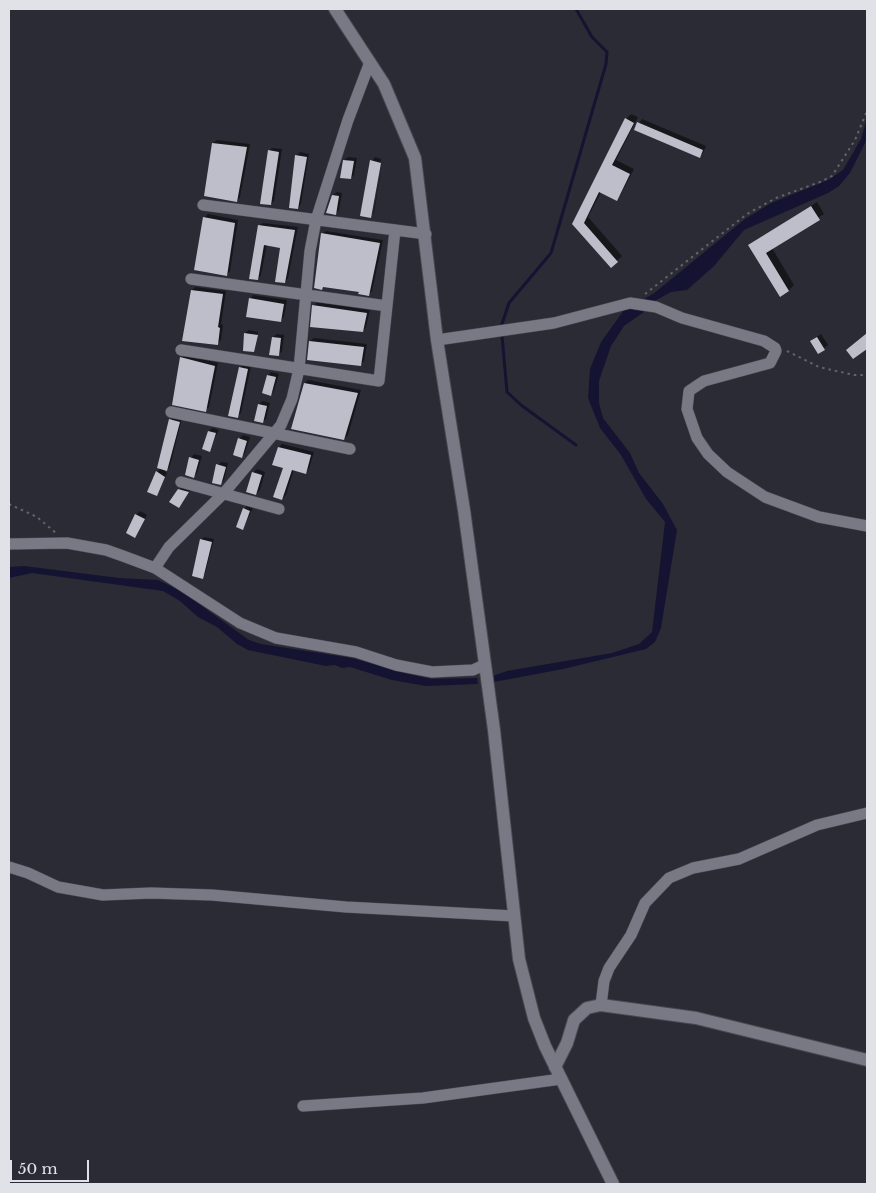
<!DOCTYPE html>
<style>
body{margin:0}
#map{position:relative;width:876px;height:1193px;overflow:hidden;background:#2a2b34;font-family:"Libre Baskerville",serif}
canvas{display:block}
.frame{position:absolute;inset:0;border:10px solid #e1e2e8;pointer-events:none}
.scale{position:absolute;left:10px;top:1160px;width:79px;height:22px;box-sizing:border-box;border:2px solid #e1e2e8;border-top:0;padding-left:6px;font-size:15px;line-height:18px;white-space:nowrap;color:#e1e2e8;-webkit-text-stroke:4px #2a2b34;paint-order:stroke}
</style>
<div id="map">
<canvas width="876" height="1193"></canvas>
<div class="frame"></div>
<div class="scale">50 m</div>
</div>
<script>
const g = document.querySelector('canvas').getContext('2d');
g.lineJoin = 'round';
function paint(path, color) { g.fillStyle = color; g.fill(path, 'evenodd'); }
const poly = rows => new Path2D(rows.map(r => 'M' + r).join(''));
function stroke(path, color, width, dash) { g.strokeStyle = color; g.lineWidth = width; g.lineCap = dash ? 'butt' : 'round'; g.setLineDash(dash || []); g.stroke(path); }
const water = poly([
 [867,118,867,137,865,143,850,173,839,186,828,193,744,230,714,266,687,290,671,292,653,302,644,299,653,294,745,219,771,203,828,180,843,170,861,139],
 [635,307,644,312,624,326,611,346,599,381,599,403,603,418,630,453,639,473,663,504,677,530,661,628,655,642,646,649,563,669,494,682,493,676,507,671,612,653,639,644,652,632,665,522,646,499,621,455,600,428,588,398,590,369,601,342,624,310],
 [24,566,119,578,158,580,181,591,249,640,261,644,352,658,408,674,432,679,477,678,478,684,426,686,392,680,350,667,342,668,335,665,326,666,248,650,237,644,217,627,198,617,180,601,163,591,32,573,9,578,9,567]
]);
const shadow = poly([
 [631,114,638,117,616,160,634,169,621,194,617,199,601,192,588,217,622,256,611,266,574,223,626,119],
 [642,119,706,146,703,153,700,157,635,130],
 [217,140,250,144,240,197,237,201,213,143],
 [272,148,282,149,274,201,271,204,269,151],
 [300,152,309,154,301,204,298,208,296,156],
 [348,157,357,158,354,175,351,178,344,160],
 [375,157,381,159,370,216,362,215,372,161],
 [383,159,374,213,373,214],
 [337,192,342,193,339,210,336,213,333,195],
 [817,202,824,214,772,248,794,285,789,290,749,245],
 [208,214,238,220,230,271,227,274,204,218],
 [263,223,298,227,288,278,285,282,281,247,267,244,261,275,258,279,259,226],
 [326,231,383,240,372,291,368,295,360,291,324,286,322,288,322,234],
 [195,287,226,291,221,324,223,325,221,340,217,344,192,290],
 [253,295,287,300,284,317,281,320,250,299],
 [317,302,370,310,366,327,363,331,314,306],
 [249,330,258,332,253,350,245,333],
 [277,334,284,335,282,351,279,355,273,337],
 [821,334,828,345,818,353,811,341],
 [314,338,367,344,364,361,361,364,309,359,310,341],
 [185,355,218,363,209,407,205,410,181,358],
 [243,364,251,366,241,413,237,417,240,368],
 [271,372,279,374,274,391,271,394,268,375],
 [308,380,361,390,348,435,344,439,305,383],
 [262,401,270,403,266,419,262,422,259,405],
 [174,416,182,418,170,466,167,470,171,420],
 [212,428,219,430,209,450,209,431],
 [243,435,250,437,245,453,242,456,239,439],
 [282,444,314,452,309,469,305,473,294,469,286,495,282,499,284,467,279,447],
 [194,454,202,456,197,473,194,476,191,458],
 [221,462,228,463,224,480,220,484,218,465],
 [161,468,167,473,156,495,157,472],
 [257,469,265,472,260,490,256,494,253,473],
 [183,486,191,488,182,503,179,490],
 [247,506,253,508,243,528,244,509],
 [140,511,147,515,135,536,136,515],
 [204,537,214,539,205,574,202,577,201,540]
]);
const stream = poly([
 [501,327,509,303,551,253,606,64,607,52,592,37,576,9],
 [502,336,507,392,521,405,576,445]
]);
const building = poly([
 [625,118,634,123,612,165,630,174,617,201,599,192,584,223,618,262,611,268,572,224],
 [637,122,703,150,700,158,634,130],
 [212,143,247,147,237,202,204,196],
 [268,150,279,152,271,205,260,204],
 [295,155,307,157,298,209,289,208],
 [343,160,354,161,351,179,340,178],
 [370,160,381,163,371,218,360,216],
 [332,195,339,196,336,215,326,213],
 [811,206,820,220,766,253,789,291,780,297,748,245],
 [203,217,235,223,227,276,194,270],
 [258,225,295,230,285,283,275,282,280,248,264,245,258,280,249,279],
 [321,233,380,243,369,296,358,294,359,292,323,287,322,290,314,288],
 [191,290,223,294,218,327,220,328,218,345,182,341],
 [249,298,284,304,281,322,246,317],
 [312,305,367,313,363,332,310,327],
 [244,333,258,335,254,352,243,351],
 [867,333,867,349,853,359,846,350],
 [272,337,281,338,279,356,269,355],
 [817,337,825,350,818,354,810,341],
 [309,341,364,347,361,366,307,360],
 [180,357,215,366,206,412,172,405],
 [239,367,248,369,238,418,228,416],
 [267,375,276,377,271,396,262,393],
 [304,383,358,393,344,440,291,429],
 [258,404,267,406,263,423,254,421],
 [169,419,180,422,167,471,157,468],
 [208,431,216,433,210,452,202,449],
 [238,438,247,441,242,458,233,455],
 [278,447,311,455,306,474,292,470,282,500,273,497,283,468,272,465],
 [189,457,199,460,194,478,185,475],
 [216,464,226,467,221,485,212,483],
 [156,471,165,477,157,496,147,492],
 [252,472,262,475,256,495,246,492],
 [178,489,189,492,179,508,169,502],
 [243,508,250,511,243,530,236,527],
 [135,514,145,519,135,538,126,533],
 [200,539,212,542,203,579,192,576]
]);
const path = poly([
 [645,294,747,214,776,198,820,182,832,176,855,140,867,111],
 [787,351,819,367,854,375,867,375],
 [9,504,37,517,56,533]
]);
const minor = poly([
 [203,205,426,234],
 [191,279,387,306],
 [437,340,554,323,630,303,656,307,682,318,764,341,775,348,776,351,770,363,704,381,689,391,687,409,697,438,708,454,727,472,765,497,819,517,867,526],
 [181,350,379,381,395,230],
 [171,412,350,449],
 [181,482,279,509],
 [9,544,67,543,106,550,123,556,155,568,240,623,276,638,356,652,396,665,432,672,473,670,484,665],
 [155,568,169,547,224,493,281,425,292,399,299,369,310,251,316,220,348,120,370,62],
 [9,867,28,873,58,887,103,895,151,893,212,895,346,907,514,916],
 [601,1005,604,981,609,968,631,935,645,903,669,878,693,868,739,859,817,825,867,813],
 [303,1106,423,1098,561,1079]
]);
const tertiary = poly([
 [335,9,384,84,415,158,437,340,464,510,494,730,519,959,534,1018,545,1046,613,1184],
 [555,1067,567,1043,574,1020,587,1008,601,1005,696,1018,867,1060]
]);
paint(water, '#141432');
paint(shadow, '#0007');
stroke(stream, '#141432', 3);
paint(building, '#bdbeca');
stroke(minor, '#494951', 12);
stroke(tertiary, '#494951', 14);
stroke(path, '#62636b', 2, [2.5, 4]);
stroke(minor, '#787984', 11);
stroke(tertiary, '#787984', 12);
</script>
